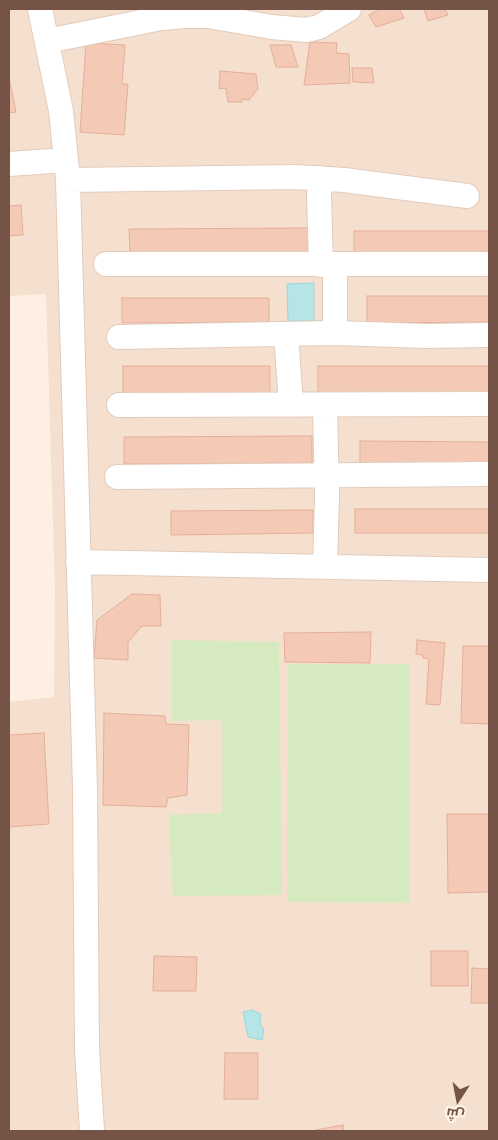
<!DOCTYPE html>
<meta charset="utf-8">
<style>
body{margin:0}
#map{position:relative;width:498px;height:1140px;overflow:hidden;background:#fdefe1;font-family:"Roboto Condensed",Cairo,sans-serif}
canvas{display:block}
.frame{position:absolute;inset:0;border:10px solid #755347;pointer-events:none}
.north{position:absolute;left:433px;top:1075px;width:50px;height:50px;-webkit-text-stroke:4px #fff4e8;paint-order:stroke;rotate:191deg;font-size:14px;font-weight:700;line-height:20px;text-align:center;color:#755347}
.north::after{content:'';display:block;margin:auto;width:18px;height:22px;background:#755347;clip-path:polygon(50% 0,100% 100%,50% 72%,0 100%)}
</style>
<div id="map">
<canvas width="498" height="1140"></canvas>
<div class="frame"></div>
<div class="north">ش</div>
</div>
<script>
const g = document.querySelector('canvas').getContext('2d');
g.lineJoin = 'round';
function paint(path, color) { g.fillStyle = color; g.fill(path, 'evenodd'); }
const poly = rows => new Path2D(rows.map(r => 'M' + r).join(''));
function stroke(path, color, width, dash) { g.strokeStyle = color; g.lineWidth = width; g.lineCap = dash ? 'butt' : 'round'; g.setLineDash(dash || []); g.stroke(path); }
const residential = poly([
 [9,9,489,9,489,1131,9,1131,9,702,54,697,55,589,46,294,9,296]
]);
const green = poly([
 [172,640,279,642,282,895,173,896,169,815,222,813,221,720,172,721],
 [288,664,409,664,409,903,287,902]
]);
const water = poly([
 [314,283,314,321,288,321,287,284,314,283],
 [252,1010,261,1014,260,1025,264,1029,262,1040,248,1037,243,1012,252,1010]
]);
const building = poly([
 [380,9,399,9,404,18,376,27,369,15,380,9],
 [424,9,445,9,448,15,428,21,424,9],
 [310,42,337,43,336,53,349,54,350,83,304,85,310,42],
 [86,43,125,45,122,84,128,84,124,135,80,132,86,43],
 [270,45,291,45,298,67,276,67,270,45],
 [352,68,372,68,374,83,353,82,352,68],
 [220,71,256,74,258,89,249,100,242,99,242,102,228,102,226,88,219,89,220,71],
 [9,78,16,112,9,113,9,78],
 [21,205,23,235,9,236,9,206,21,205],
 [313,228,313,252,130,253,129,229,313,228],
 [354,231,489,231,489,253,354,253,354,231],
 [367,296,489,296,489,322,367,323,367,296],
 [122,298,269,298,269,322,122,323,122,298],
 [123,366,270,366,270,395,123,395,123,366],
 [318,366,489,366,489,393,318,393,318,366],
 [312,436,312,463,124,464,124,437,312,436],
 [360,441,489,442,489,465,360,464,360,441],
 [355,509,489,509,489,533,355,533,355,509],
 [313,510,313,533,171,535,171,511,313,510],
 [132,594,160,595,161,626,142,626,128,642,128,660,94,658,97,620,132,594],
 [371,632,370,663,285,662,284,633,371,632],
 [417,640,445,643,440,705,426,704,429,659,423,658,423,655,416,654,417,640],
 [463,646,489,646,489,724,461,723,463,646],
 [104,713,165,716,166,724,189,725,187,795,168,798,166,807,103,805,104,713],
 [44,733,49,824,9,827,9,735,44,733],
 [447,814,489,814,489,892,448,893,447,814],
 [431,951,468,951,468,986,431,986,431,951],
 [154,956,197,957,196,991,153,991,154,956],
 [472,968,489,969,489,1003,471,1003,472,968],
 [225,1053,258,1053,258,1099,224,1099,225,1053],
 [343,1125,344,1131,311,1131,343,1125]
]);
const minor = poly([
 [40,9,61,111,68,180,85,788,87,1049,92,1131],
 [47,41,161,18,187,16,208,16,272,27,306,30,319,27,349,9],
 [9,164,66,160],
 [320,178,319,196,321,265],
 [68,180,296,177,344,180,467,196],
 [106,264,485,264],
 [335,264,335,333],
 [286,334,291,405],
 [119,337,335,333,426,336,489,335],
 [119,405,489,404],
 [117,477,489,474],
 [78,562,489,570],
 [325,567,327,496,325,405]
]);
paint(residential, '#f5e0cf');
paint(green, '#d5ebbf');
paint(water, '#b5e5e7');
stroke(water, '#9bd6da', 1);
paint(building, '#f4cab7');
stroke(building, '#e7ae97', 1);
stroke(minor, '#e2cbbc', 26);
stroke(minor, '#fff', 24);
</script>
